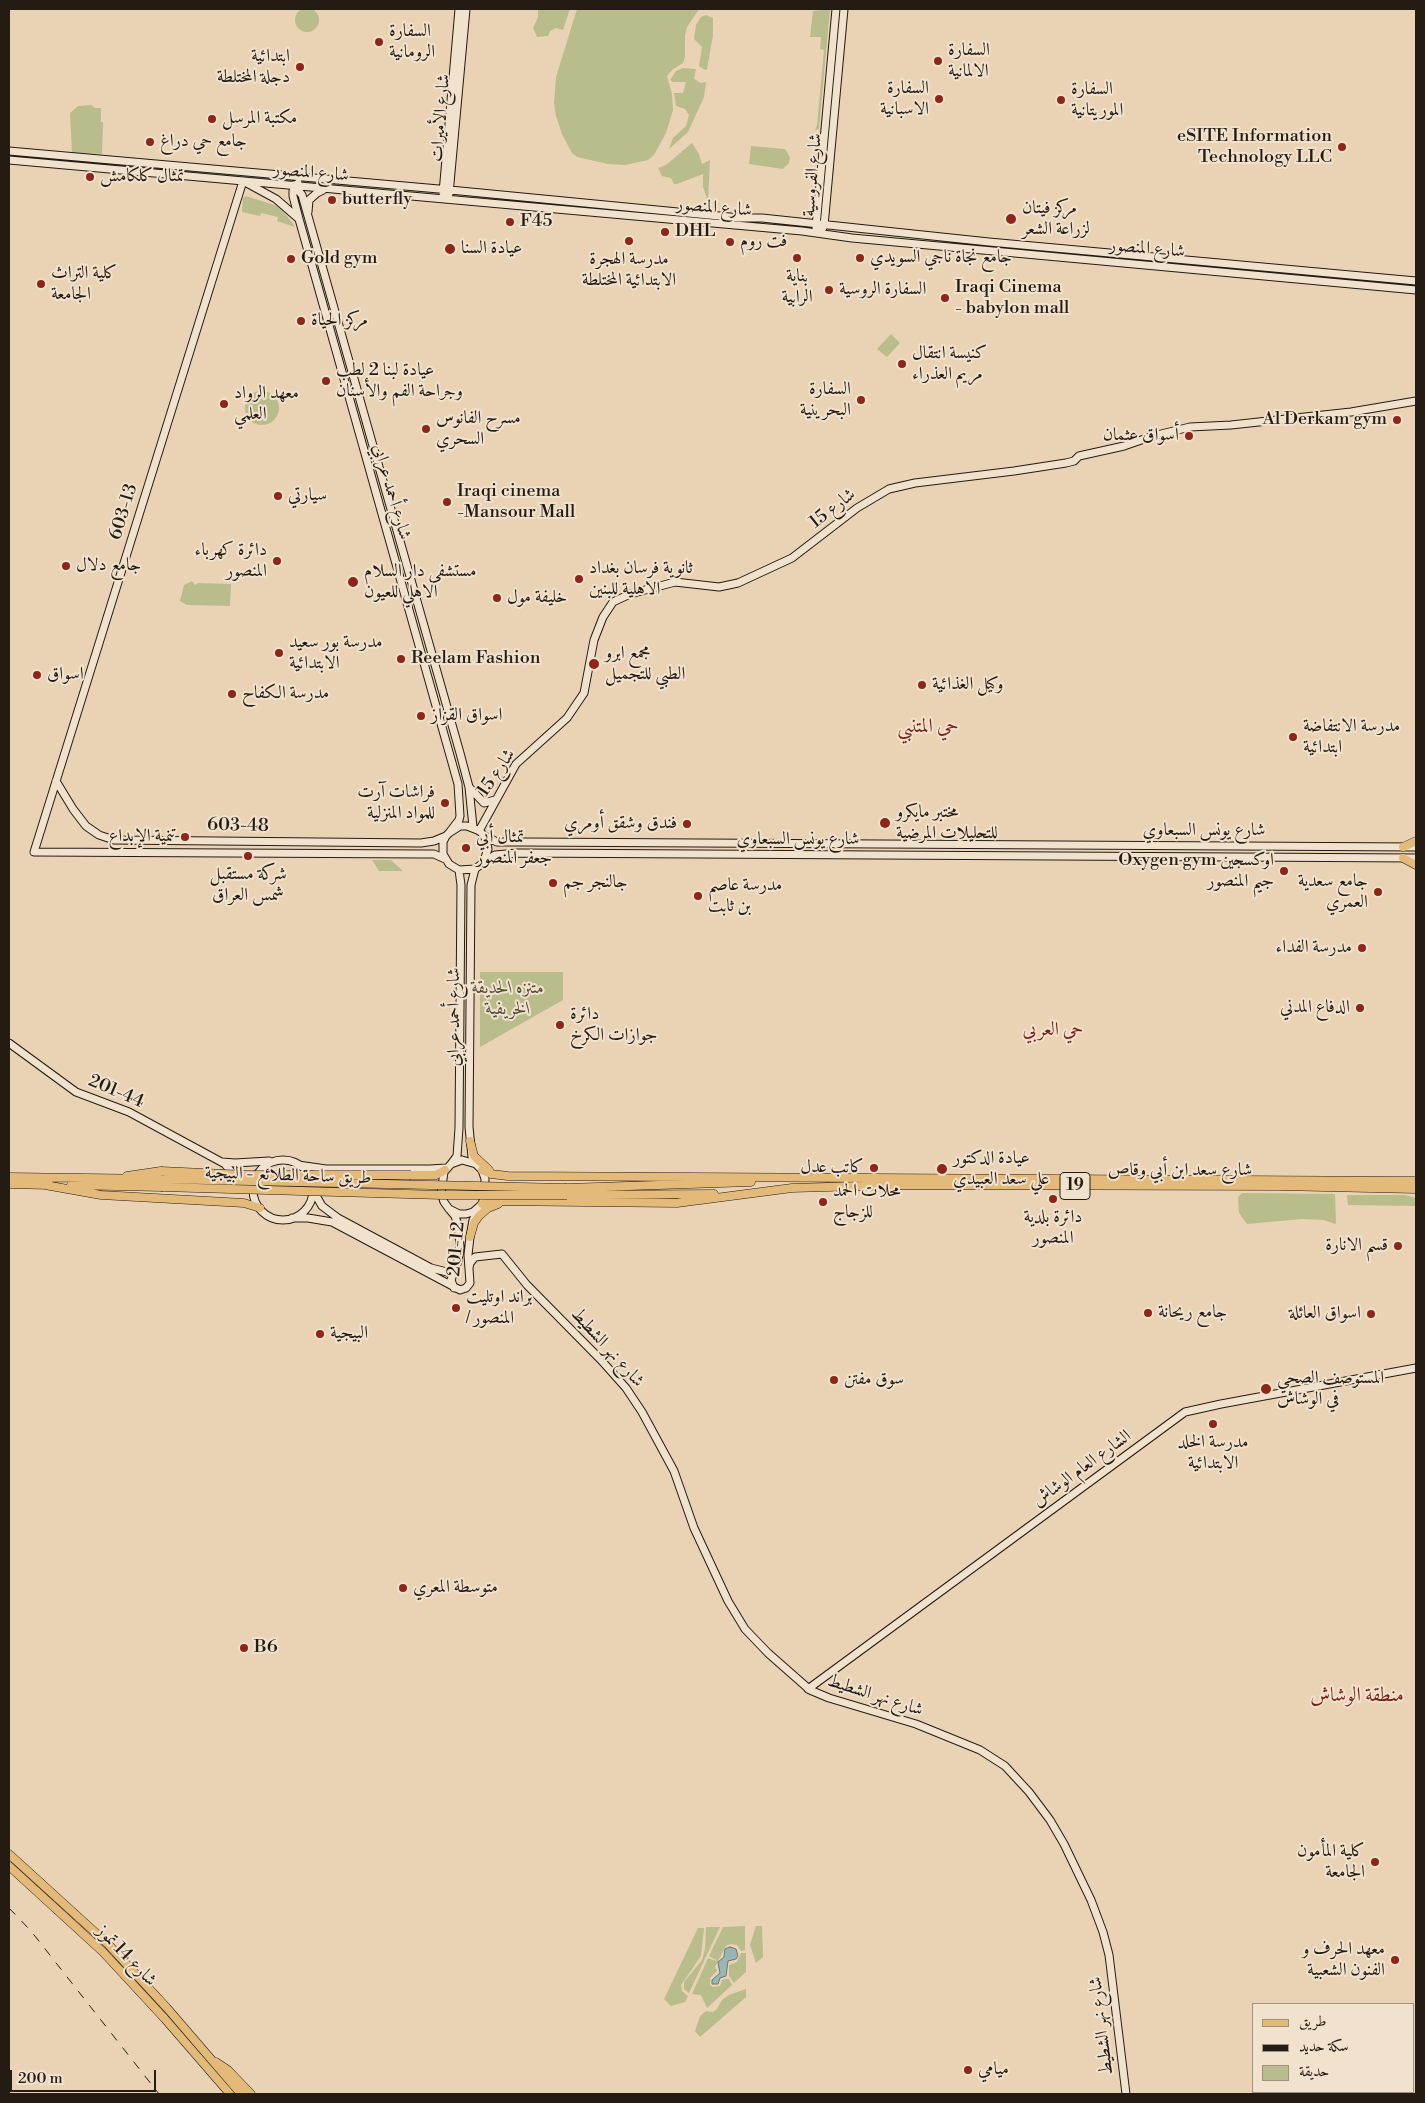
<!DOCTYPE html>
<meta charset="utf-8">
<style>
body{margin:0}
#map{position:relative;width:1425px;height:2103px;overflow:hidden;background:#e9d3b4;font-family:"Libre Bodoni",Amiri,serif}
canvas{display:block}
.frame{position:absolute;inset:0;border:10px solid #241b12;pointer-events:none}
.legend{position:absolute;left:1252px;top:2003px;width:162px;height:90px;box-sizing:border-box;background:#f1e2ce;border:1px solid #9f9283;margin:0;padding:6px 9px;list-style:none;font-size:15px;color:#241b12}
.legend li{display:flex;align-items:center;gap:10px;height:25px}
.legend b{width:25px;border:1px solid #9f9283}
.scale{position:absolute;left:10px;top:2070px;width:146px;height:22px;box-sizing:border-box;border:2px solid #241b12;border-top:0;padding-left:6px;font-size:15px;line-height:18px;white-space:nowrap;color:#241b12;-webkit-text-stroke:4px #f1e2ce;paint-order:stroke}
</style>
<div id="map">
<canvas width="1425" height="2103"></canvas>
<div class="frame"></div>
<ul class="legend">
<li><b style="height:6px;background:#e4ba7a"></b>طريق</li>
<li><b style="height:6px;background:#241b12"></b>سكة حديد</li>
<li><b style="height:14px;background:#b9bc8b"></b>حديقة</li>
</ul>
<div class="scale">200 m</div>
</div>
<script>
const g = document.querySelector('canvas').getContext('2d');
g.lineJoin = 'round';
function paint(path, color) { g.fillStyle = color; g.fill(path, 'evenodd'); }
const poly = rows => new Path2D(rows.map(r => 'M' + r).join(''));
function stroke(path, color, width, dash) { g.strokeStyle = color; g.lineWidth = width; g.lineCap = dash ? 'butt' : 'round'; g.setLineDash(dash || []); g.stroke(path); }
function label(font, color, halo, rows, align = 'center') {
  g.font = font + ' "Libre Bodoni",Amiri,serif'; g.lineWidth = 4; g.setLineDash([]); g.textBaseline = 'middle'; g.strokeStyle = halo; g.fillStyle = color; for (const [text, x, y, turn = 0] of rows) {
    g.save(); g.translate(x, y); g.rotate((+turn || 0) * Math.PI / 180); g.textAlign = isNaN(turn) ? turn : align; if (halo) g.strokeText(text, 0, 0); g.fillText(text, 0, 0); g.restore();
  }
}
const green = poly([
 '295 20a12 12 0 1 1 24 0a12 12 0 1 1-24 0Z',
 [538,9,570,9,563,30,556,28,550,31,548,36,537,37,533,28,538,17],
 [577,9,699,9,687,27,685,36,685,57,683,63,673,69,667,76,672,94,673,110,666,133,654,155,648,160,625,165,608,164,577,157,572,153,562,134,556,116,554,103,556,77],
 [830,9,819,129,815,130,817,125,824,50,820,49,821,37,810,37,813,11],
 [706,15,713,18,713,35,707,69,705,70,699,66,702,47,694,39,696,25,701,17],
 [683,68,696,69,694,79,701,83,706,82,704,97,688,132,669,149,673,138,686,126,689,115,685,109,676,106,674,93,683,93,686,82,673,82,670,80,676,71],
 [91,105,95,108,101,108,101,122,103,122,102,154,72,153,70,113,78,106],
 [692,143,699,154,702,164,710,160,708,201,703,187,703,174,677,184,674,184,671,178,662,176,658,168,666,165],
 [751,146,785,149,790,157,789,163,783,169,749,164],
 [246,196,277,206,287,216,295,227,277,221,278,217,261,213,260,216,242,212,243,198],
 [891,334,900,343,887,357,877,349],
 '245 408a17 17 0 1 1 34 0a17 17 0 1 1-34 0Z',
 [192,581,195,585,198,583,231,584,230,606,187,605,180,601,184,585],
 [372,860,391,860,403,871,379,871],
 [480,972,563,972,563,1000,480,1047],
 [1242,1193,1335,1194,1336,1223,1335,1224,1324,1220,1302,1219,1247,1224,1239,1213,1238,1197],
 [1347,1195,1405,1195,1416,1198,1416,1206,1348,1205],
 [745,1926,745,1950,741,1951,737,1945,730,1944,726,1946,715,1967,717,1971,710,1978,710,1985,713,1987,720,1986,722,1980,726,1979,729,1979,732,1985,707,2008,701,1995,692,1994,708,1958,716,1961,716,1960,709,1956,723,1927],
 [756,1926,762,1926,763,1957,756,1963,750,1945],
 [706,1927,720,1927,689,1993,684,1989,684,1982,702,1960,705,1949],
 [698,1928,704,1928,701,1956,681,1985,682,1991,688,1996,685,2002,671,2006,664,1999],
 [741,1953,746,1953,746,1972,734,1983,729,1976,729,1965,737,1962],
 [746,1989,746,1997,700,2037,695,2031,700,2016,706,2011,713,2012,717,2009,722,2000,729,1995]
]);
const water = poly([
 [730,1947,736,1949,738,1956,736,1959,728,1961,726,1976,720,1978,718,1984,712,1984,712,1980,720,1973,718,1962,724,1957,725,1949,730,1947]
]);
const secondary = poly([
 [9,151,450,190,740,218,762,218,989,242,1416,281],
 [9,160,802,231,852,238,1416,290],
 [298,183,293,191,293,196,299,219,458,784,460,816,459,820,449,833,446,836,443,842,443,854,449,864,459,870,475,869,483,863,488,849,486,839,480,831,467,826,460,826,449,833],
 [294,185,302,195,460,753,469,787,473,827],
 [443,193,459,9],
 [449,194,466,9],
 [308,212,309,200,317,193,323,190],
 [299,219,276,199,243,181,34,852,425,854,434,854,445,859],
 [816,227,836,9],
 [822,229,824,226,844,9],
 [56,781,73,809,86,826,99,835,114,840,421,843,434,841,446,836],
 [469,787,484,803,495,800],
 [479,831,516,764,567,718,584,693,594,640,603,617,613,602,630,594,675,582,719,587,738,583,792,558,857,508,889,489,915,483,1014,471,1066,463,1074,461,1079,456,1124,446,1153,436,1190,427,1231,425,1351,412,1416,401],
 [483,835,497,842,522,842,1416,847],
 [483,863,495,855,518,853,1416,858],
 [475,869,471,885,469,1127,472,1157,477,1165],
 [9,1043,76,1092,129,1112,225,1164,236,1178],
 [462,1160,476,1164,482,1170,485,1179,484,1197,482,1204,473,1212,466,1214,459,1214,449,1209,444,1202,441,1193,444,1172,451,1164,462,1160],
 '253 1190a30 30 0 1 1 60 0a30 30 0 1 1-60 0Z',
 [222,1162,235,1163,269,1161],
 [451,1164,457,1156,459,1128,461,885,459,870],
 [298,1165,326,1169,430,1169,446,1168],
 [314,1192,322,1206,338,1218,431,1268,447,1272,454,1269,458,1261],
 [450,1210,455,1216,458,1225,460,1246,458,1261,451,1280,454,1288],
 [292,1218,308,1218,332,1222,460,1290,466,1288,470,1283,468,1255,470,1237,473,1220,482,1204],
 [469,1268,470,1263,475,1257,502,1254,527,1285,601,1360,626,1388,642,1412,674,1471,694,1528,728,1601,745,1629,768,1653,810,1690,829,1698,916,1724,980,1750,1005,1766,1029,1792,1050,1820,1064,1844,1091,1900,1103,1932,1109,1955,1126,2094],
 [808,1689,1185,1412,1221,1404,1416,1368]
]);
const primary = poly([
 [1403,847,1416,841],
 [1403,858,1416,865],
 [470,1141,474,1156,489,1170],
 [482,1170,491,1174,508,1176,1416,1181],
 [411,1175,436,1175,445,1170],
 [127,1176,161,1171],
 [9,1177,161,1179],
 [9,1184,49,1185],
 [45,1185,101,1195,244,1203,260,1208],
 [71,1185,161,1187],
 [566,1188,751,1182],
 [567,1195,714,1194],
 [482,1204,492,1201,677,1203,792,1188,898,1185,1279,1186,1416,1189],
 [470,1237,474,1223,479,1216,488,1208,498,1204],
 [9,1854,108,1944,167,2008,241,2094],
 [9,1866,103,1952,165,2019,230,2094],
 [216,2062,228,2070,251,2094]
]);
const rail = poly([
 [9,1908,31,1931,159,2094]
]);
const primaryBridge = poly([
 [161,1171,247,1175,411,1175],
 [161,1179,566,1188],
 [161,1187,442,1195,567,1195]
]);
const markers = [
 [379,42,5,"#8f2418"],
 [938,61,5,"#8f2418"],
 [300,67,5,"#8f2418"],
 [939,99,5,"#8f2418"],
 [1061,100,5,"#8f2418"],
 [212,119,5,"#8f2418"],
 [150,142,5,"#8f2418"],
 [1342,147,5,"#8f2418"],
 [90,177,5,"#8f2418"],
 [332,200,5,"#8f2418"],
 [1011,219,6,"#8f2418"],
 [510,222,5,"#8f2418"],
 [665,232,5,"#8f2418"],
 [629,241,5,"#8f2418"],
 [730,242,5,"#8f2418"],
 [450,249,6,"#8f2418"],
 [797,258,5,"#8f2418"],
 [860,258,5,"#8f2418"],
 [291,259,5,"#8f2418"],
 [41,284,5,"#8f2418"],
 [829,290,5,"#8f2418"],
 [945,298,5,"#8f2418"],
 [301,321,5,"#8f2418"],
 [902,364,5,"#8f2418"],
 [326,381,5,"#8f2418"],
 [861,400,5,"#8f2418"],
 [224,404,5,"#8f2418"],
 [1397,420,5,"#8f2418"],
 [426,429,5,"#8f2418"],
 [1189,436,5,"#8f2418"],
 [278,496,5,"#8f2418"],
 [447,502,5,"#8f2418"],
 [277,561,5,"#8f2418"],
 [66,566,5,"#8f2418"],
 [579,579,5,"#8f2418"],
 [353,582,6,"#8f2418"],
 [497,598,5,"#8f2418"],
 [279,653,5,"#8f2418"],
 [401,659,5,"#8f2418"],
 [594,664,6,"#8f2418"],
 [37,675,5,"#8f2418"],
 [922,685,5,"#8f2418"],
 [232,694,5,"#8f2418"],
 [421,716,5,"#8f2418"],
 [1293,737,5,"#8f2418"],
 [445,803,5,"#8f2418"],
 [885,823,6,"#8f2418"],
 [687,824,5,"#8f2418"],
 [185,837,5,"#8f2418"],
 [466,848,5,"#8f2418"],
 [248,856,5,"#8f2418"],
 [1284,871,5,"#8f2418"],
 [553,883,5,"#8f2418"],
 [1378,892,5,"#8f2418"],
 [698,896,5,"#8f2418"],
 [1362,948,5,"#8f2418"],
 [1360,1008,5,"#8f2418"],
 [560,1025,5,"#8f2418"],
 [874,1168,5,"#8f2418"],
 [942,1169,6,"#8f2418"],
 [1053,1199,5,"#8f2418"],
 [823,1202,5,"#8f2418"],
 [1398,1246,5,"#8f2418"],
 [456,1308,5,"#8f2418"],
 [1148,1313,5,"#8f2418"],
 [1371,1314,5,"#8f2418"],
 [320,1334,5,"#8f2418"],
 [834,1380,5,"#8f2418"],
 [1266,1389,6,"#8f2418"],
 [1213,1424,5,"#8f2418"],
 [403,1588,5,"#8f2418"],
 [244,1648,5,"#8f2418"],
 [1375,1862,5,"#8f2418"],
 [1395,1960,5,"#8f2418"],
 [968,2070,5,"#8f2418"]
];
const shields = [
 [1075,1186,30]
];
const shieldNames = [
 ["19",1075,1186]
];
const poiNames = [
 ["السفارة",389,32],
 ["الرومانية",389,53],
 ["السفارة",948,51],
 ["الالمانية",948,72],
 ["ابتدائية",290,57,"right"],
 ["دجلة المختلطة",290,78,"right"],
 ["السفارة",929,89,"right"],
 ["الاسبانية",929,110,"right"],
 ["السفارة",1071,90],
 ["الموريتانية",1071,111],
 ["مكتبة المرسل",222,119],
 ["eSITE Information",1332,137,"right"],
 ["Technology LLC",1332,158,"right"],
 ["جامع حي دراغ",160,142],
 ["تمثال كلكامش",100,177],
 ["butterfly",342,200],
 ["مركز فيتان",1022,209],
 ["لزراعة الشعر",1022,230],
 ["F45",520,222],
 ["DHL",675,232],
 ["فت روم",740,242],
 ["عيادة السنا",461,249],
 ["جامع نجاة ناجي السويدي",870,258],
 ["Gold gym",301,259],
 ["مدرسة الهجرة",629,260,"center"],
 ["الابتدائية المختلطة",629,281,"center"],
 ["كلية التراث",51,274],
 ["الجامعة",51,295],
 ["بناية",797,277,"center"],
 ["الرابية",797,298,"center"],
 ["Iraqi Cinema",955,288],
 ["- babylon mall",955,309],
 ["السفارة الروسية",839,290],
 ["مركز الحياة",311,321],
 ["كنيسة انتقال",912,354],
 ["مريم العذراء",912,375],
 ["عيادة لبنا 2 لطب",336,371],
 ["وجراحة الفم والأسنان",336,392],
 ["السفارة",851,390,"right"],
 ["البحرينية",851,411,"right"],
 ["معهد الرواد",234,394],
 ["العلمي",234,415],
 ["مسرح الفانوس",436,419],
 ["السحري",436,440],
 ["Al Derkam gym",1387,420,"right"],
 ["أسواق عثمان",1179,436,"right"],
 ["Iraqi cinema",457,492],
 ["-Mansour Mall",457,513],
 ["سيارتي",288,496],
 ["دائرة كهرباء",267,551,"right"],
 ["المنصور",267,572,"right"],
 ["جامع دلال",76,566],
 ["ثانوية فرسان بغداد",589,569],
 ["الاهلية للبنين",589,590],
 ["مستشفى دار السلام",364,572],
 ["الاهلي للعيون",364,593],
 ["خليفة مول",507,598],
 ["مدرسة بور سعيد",289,643],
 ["الابتدائية",289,664],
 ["مجمع ابرو",605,654],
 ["الطبي للتجميل",605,675],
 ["Reelam Fashion",411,659],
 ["اسواق",47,675],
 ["وكيل الغذائية",932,685],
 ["مدرسة الكفاح",242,694],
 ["اسواق القزاز",431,716],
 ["مدرسة الانتفاضة",1303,727],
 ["ابتدائية",1303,748],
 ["فراشات آرت",435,793,"right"],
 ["للمواد المنزلية",435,814,"right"],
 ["مختبر مايكرو",896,813],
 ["للتحليلات المرضية",896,834],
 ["فندق وشقق أومري",677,824,"right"],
 ["تنمية الإبداع",175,837,"right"],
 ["تمثال أبي",476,838],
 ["جعفر المنصور",476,859],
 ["Oxygen gym اوكسجين",1274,861,"right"],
 ["جيم المنصور",1274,882,"right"],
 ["شركة مستقبل",248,875,"center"],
 ["شمس العراق",248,896,"center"],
 ["جامع سعدية",1368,882,"right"],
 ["العمري",1368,903,"right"],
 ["جالنجر جم",563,883],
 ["مدرسة عاصم",708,886],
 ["بن ثابت",708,907],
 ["مدرسة الفداء",1352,948,"right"],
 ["الدفاع المدني",1350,1008,"right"],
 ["دائرة",570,1015],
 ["جوازات الكرخ",570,1036],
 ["عيادة الدكتور",953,1159],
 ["علي سعد العبيدي",953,1180],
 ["كاتب عدل",864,1168,"right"],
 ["محلات الحمد",833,1192],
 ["للزجاج",833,1213],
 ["دائرة بلدية",1053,1218,"center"],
 ["المنصور",1053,1239,"center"],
 ["قسم الانارة",1388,1246,"right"],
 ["براند اوتليت",466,1298],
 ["/ المنصور",466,1319],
 ["جامع ريحانة",1158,1313],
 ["اسواق العائلة",1361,1314,"right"],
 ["البيجية",330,1334],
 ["المستوصف الصحي",1277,1379],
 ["في الوشاش",1277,1400],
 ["سوق مفتن",844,1380],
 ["مدرسة الخلد",1213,1443,"center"],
 ["الابتدائية",1213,1464,"center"],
 ["متوسطة المعري",413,1588],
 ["B6",254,1648],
 ["كلية المأمون",1365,1852,"right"],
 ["الجامعة",1365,1873,"right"],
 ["معهد الحرف و",1385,1950,"right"],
 ["الفنون الشعبية",1385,1971,"right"],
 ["ميامي",978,2070]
];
const streetNames = [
 ["شارع الأميرات",441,118,-85],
 ["شارع المنصور",311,173,5],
 ["شارع الفروسية",813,175,-85],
 ["شارع المنصور",714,208,5],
 ["شارع المنصور",1147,249,5],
 ["شارع أحمد عرابي",391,492,74],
 ["شارع 15",833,509,-38],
 ["603-13",124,512,-73],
 ["شارع 15",497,773,-56],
 ["603-48",238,826,1],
 ["شارع يونس السبعاوي",1204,831],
 ["شارع يونس السبعاوي",798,840],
 ["شارع أحمد عرابي",455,1017,-90],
 ["201-44",116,1092,23],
 ["شارع سعد ابن أبي وقاص",1180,1171],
 ["طريق ساحة الطلائع - البيجية",288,1176,2],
 ["201-12",457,1249,-85],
 ["شارع نهر الشطيط",607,1348,48],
 ["الشارع العام الوشاش",1082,1469,-36],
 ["شارع نهر الشطيط",875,1696,18],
 ["شارع 14 تموز",126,1956,46],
 ["شارع نهر الشطيط",1102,2026,-97]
];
const parkNames = [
 ["متنزه الحديقة",508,989],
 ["الخريفية",508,1010]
];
const neighbourhoodNames = [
 ["حي العربي",1053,1030]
];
const quarterNames = [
 ["حي المتنبي",928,727],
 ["منطقة الوشاش",1357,1696]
];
paint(green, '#b9bc8b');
paint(water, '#99b6b5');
stroke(water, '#6a7874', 1);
stroke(secondary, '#241b12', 9);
stroke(primary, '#241b12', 9);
stroke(secondary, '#f1e2ce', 7);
stroke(primary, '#e4ba7a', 8);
stroke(rail, '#241b12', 1, [9, 9]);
stroke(primaryBridge, '#241b12', 9, []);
stroke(primaryBridge, '#e4ba7a', 8);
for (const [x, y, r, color] of markers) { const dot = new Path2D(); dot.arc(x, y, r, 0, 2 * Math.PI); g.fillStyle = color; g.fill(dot); stroke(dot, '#f1e2ce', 2); }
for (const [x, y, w] of shields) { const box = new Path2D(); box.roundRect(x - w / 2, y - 13.5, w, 27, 4); g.fillStyle = '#f1e2ce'; g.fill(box); stroke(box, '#241b12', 1); }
label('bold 16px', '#241b12', null, shieldNames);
label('18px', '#241b12', '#f1e2ce', poiNames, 'left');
label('18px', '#241b12', '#f1e2ce', streetNames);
label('italic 18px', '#514b36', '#f1e2ce', parkNames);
label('19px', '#7a1f14', '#f1e2ce', neighbourhoodNames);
label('20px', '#7a1f14', '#f1e2ce', quarterNames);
</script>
